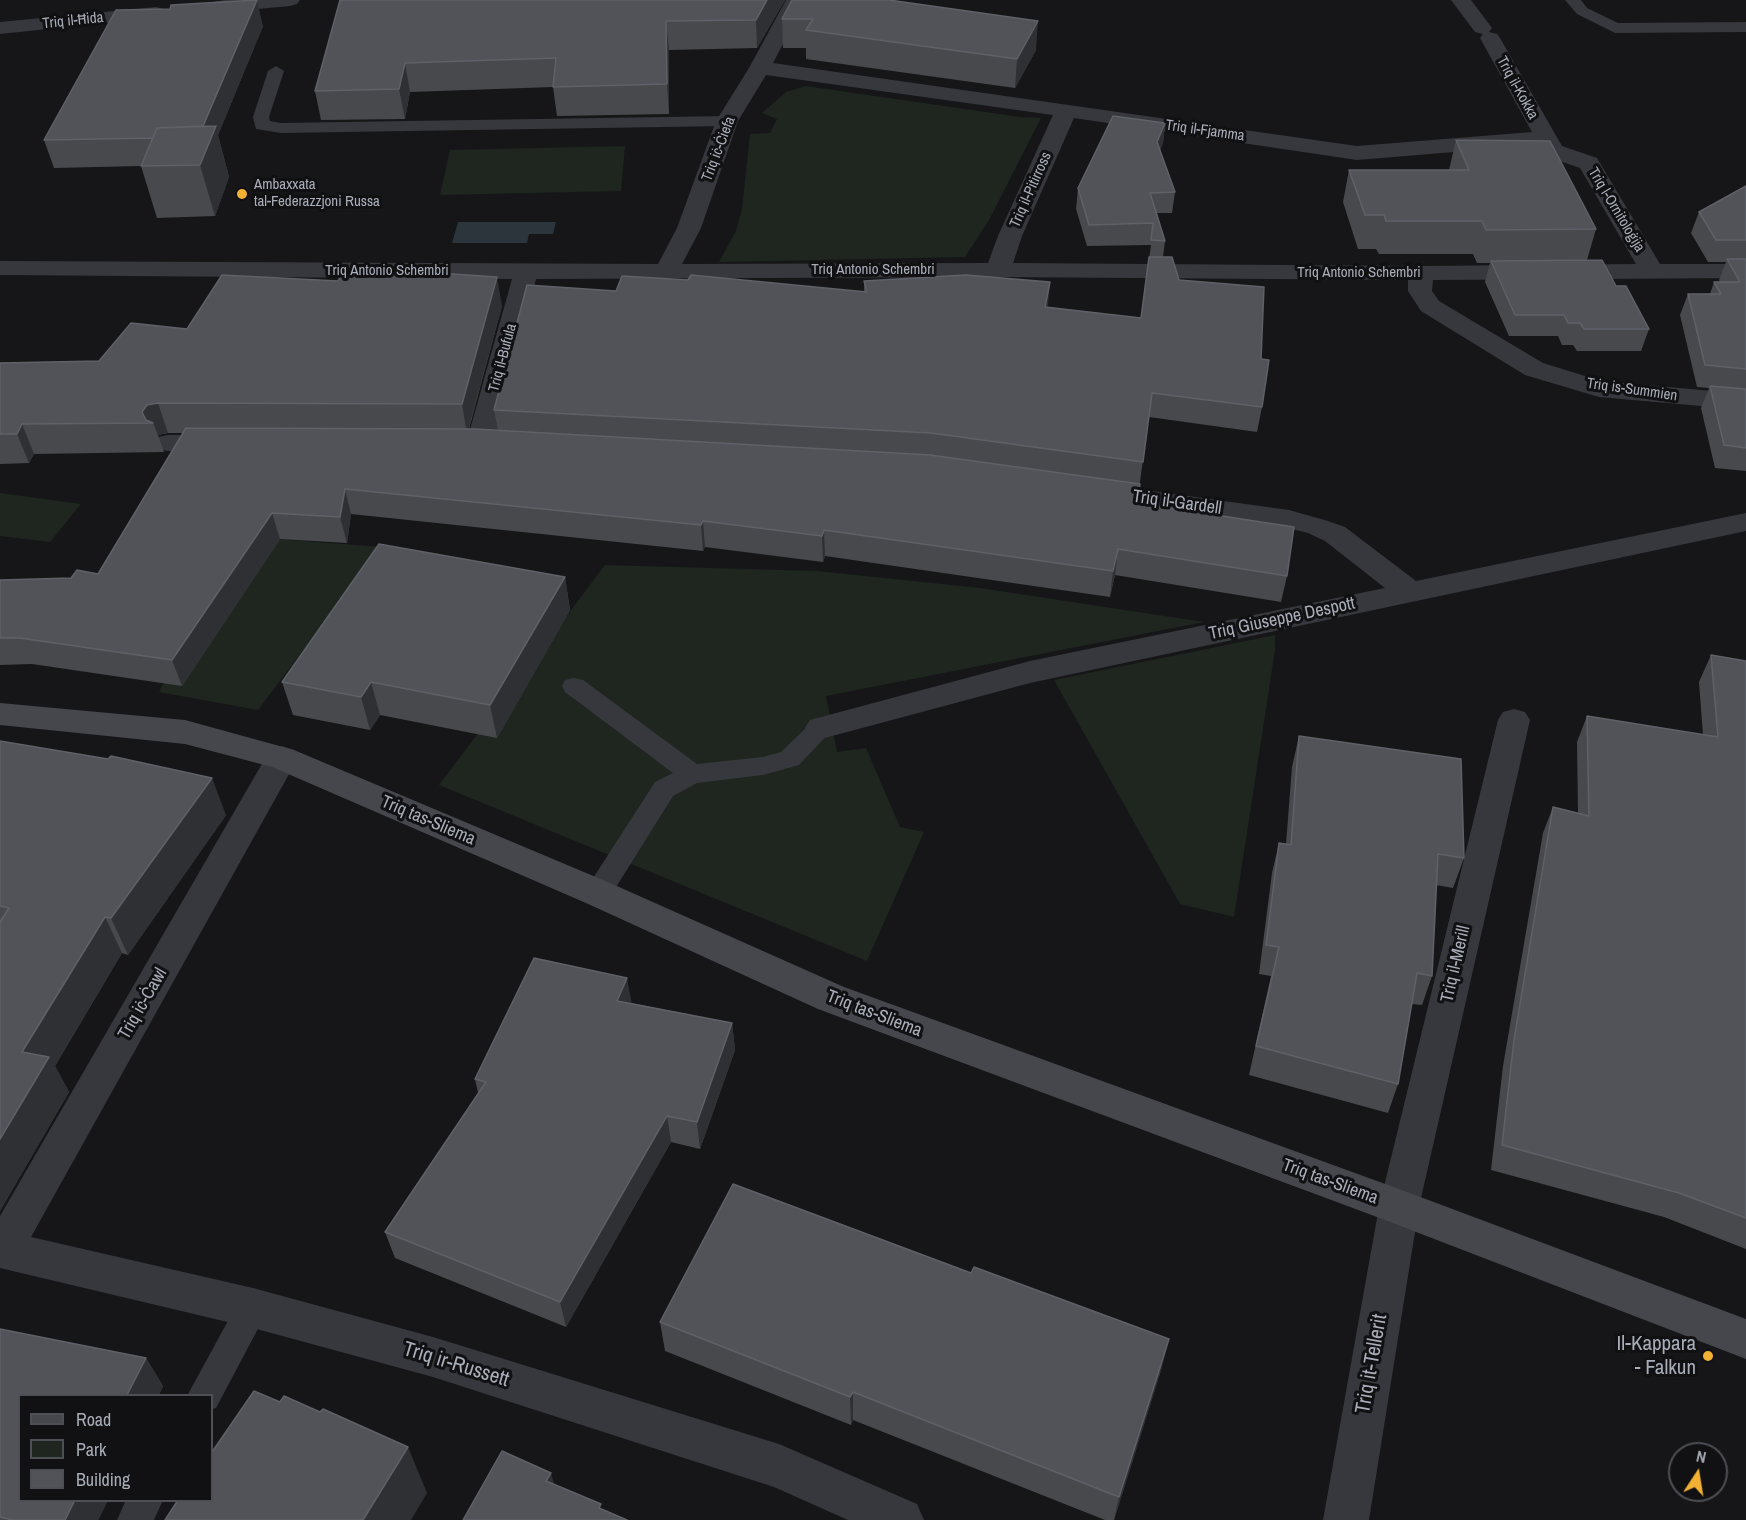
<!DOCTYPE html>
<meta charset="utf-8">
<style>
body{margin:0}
#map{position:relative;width:1746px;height:1520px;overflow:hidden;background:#161618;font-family:"Archivo Narrow",sans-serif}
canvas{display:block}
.legend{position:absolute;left:18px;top:1394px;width:195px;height:108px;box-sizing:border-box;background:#111113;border:2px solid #4d4f55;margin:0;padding:8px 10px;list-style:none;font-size:18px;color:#a8adb8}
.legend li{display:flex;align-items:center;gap:12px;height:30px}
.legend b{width:30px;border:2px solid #4d4f55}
.north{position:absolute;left:1668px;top:1442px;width:60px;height:60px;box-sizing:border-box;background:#111113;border:2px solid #4d4f55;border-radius:50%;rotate:12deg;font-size:16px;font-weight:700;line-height:24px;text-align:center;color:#a8adb8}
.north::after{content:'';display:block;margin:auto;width:21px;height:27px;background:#f2b134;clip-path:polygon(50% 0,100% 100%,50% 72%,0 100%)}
</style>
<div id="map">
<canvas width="1746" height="1520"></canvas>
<ul class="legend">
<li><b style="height:8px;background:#45474d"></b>Road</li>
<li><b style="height:16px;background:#1e261f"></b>Park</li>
<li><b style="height:16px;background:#525359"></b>Building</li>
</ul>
<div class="north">N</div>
</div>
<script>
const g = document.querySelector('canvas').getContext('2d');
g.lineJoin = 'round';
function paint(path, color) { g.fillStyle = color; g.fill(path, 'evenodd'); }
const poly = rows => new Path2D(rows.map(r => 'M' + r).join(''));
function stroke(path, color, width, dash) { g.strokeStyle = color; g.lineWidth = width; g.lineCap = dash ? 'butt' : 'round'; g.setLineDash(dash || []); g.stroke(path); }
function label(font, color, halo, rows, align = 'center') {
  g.font = font + ' "Archivo Narrow",sans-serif'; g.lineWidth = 6; g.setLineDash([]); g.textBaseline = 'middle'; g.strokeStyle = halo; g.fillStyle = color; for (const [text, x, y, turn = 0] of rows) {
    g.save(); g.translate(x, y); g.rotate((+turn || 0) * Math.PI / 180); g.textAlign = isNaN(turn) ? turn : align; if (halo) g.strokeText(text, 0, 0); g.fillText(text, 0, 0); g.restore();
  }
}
const green = poly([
 [806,86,1020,117,1041,118,989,220,965,257,719,262,736,231,742,209,750,134,770,133,777,119,762,113,786,92],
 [625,146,621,191,440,195,450,150],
 [0,493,81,504,50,542,0,536],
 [239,536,381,547,258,710,159,692],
 [605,565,817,571,980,588,1204,622,826,696,837,752,866,748,900,827,924,832,867,961,439,785],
 [1275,635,1275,650,1234,917,1180,904,1054,680]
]);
const water = poly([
 [458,222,556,222,553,234,529,234,527,243,452,243]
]);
const service = poly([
 [1565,0,1581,0,1587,8,1618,23,1746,22,1746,32,1615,33,1577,14,1565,0],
 [276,66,284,71,269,117,270,121,281,123,727,116,733,117,735,121,733,125,727,126,281,133,256,129,253,117,268,71,276,66],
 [574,678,583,680,697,764,763,757,781,752,812,722,821,719,830,722,834,728,799,765,763,775,697,783,673,796,608,900,598,903,588,900,584,893,588,886,655,782,673,773,565,692,562,686,565,680,574,678],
 [253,1293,265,1297,269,1308,216,1408,212,1409,212,1396,187,1396,241,1297,253,1293],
 [126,1500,163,1500,154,1520,117,1520,126,1500]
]);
const minor = poly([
 [225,0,300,0,297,4,290,6,214,13,207,11,204,7,207,3,225,0],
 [786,0,806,0,773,63,1357,146,1532,132,1480,38,1483,34,1475,32,1451,0,1471,0,1492,28,1489,32,1497,34,1500,38,1562,146,1597,158,1660,264,1746,264,1746,278,1433,280,1432,291,1439,301,1543,363,1601,381,1746,394,1746,410,1599,397,1525,375,1421,311,1408,291,1408,280,998,277,536,279,494,444,490,450,480,452,470,450,466,444,512,279,0,275,0,261,658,264,677,228,716,121,749,68,786,0],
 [766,75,1053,115,998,236,988,263,682,264,701,228,738,121,766,75],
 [1074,118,1357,160,1539,145,1545,156,1580,168,1636,264,1421,266,1013,263,1022,236,1074,118],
 [156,7,163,9,166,13,163,17,0,34,0,22,156,7],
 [168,435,220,435,230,437,234,443,230,449,220,451,168,451,158,449,154,443,158,437,168,435],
 [1094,483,1289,510,1328,521,1345,527,1416,581,1746,513,1746,531,1030,683,821,739,810,736,805,728,810,720,1030,661,1385,588,1325,541,1308,533,1288,528,1084,498,1080,492,1084,486,1094,483],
 [1514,709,1525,712,1530,720,1419,1207,1369,1520,1323,1520,1379,1207,1498,720,1503,712,1514,709],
 [282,746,294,750,298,758,31,1237,253,1288,433,1337,779,1444,917,1504,924,1520,848,1520,774,1487,433,1377,253,1328,0,1268,0,1216,270,750,282,746]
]);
const secondary = poly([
 [0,703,185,720,294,750,610,883,844,987,1399,1189,1746,1319,1746,1359,1385,1220,818,1009,586,903,272,767,185,744,0,725,0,703]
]);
const wall = poly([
 [340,0,785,0,757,48,669,50,669,114,557,116,553,87,410,92,405,119,321,120,315,91],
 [792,0,1036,50,1015,88,806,59,806,48,783,48,782,19],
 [263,26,218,135,229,177,215,216,157,218,141,166,54,168,44,140],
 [1165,123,1163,143,1160,150,1175,192,1172,213,1157,213,1165,241,1163,257,1179,280,1261,359,1262,407,1257,432,1149,417,1137,503,1287,576,1281,602,1115,575,1110,597,825,556,823,562,705,547,703,551,351,514,347,543,280,539,182,686,32,664,0,665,0,580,71,578,98,574,183,433,168,433,158,435,164,452,34,454,29,463,0,464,0,363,99,361,187,329,502,306,469,429,498,430,494,410,616,291,864,292,864,281,1048,307,1141,318,1151,245,1087,246,1076,209,1078,188],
 [1456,140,1596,229,1587,260,1616,286,1649,329,1641,351,1577,351,1573,345,1562,345,1558,336,1509,336,1485,282,1490,263,1477,263,1473,254,1379,254,1376,249,1358,249,1343,202,1349,170,1449,170],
 [1746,186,1746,471,1715,468,1701,408,1709,388,1697,387,1680,315,1688,294,1710,294,1714,282,1720,282,1719,280,1726,262,1708,262,1691,233,1699,212],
 [565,577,570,610,497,738,380,715,370,730,293,715,282,682],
 [1711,655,1746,661,1746,1249,1664,1217,1491,1170,1503,1066,1543,833,1553,807,1578,813,1577,742,1587,716,1703,735,1699,682],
 [1299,736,1464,858,1453,888,1436,885,1432,976,1422,1005,1412,1004,1398,1084,1388,1113,1249,1075,1271,976,1259,974,1272,873,1279,843,1286,844,1292,767],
 [0,741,226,815,128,955,122,953,55,1066,69,1092,0,1211],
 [631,1003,732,1023,735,1050,700,1149,671,1142,566,1327,395,1258,385,1232,478,1093,475,1079],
 [660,1322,1162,1367,1114,1520,1105,1520,853,1420,851,1425,665,1351],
 [0,1329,146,1358,163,1386,159,1395,20,1395,108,1500,98,1520,0,1520]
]);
const shadedWall = poly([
 [257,0,263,26,218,135,229,177,215,216,200,165,199,137],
 [767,0,785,0,757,48,756,20],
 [666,21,669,50,669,114,667,84],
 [1038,21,1036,50,1015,88,1017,59],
 [405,63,410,92,405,119,399,89],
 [1165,123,1163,143,1154,163,1157,142],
 [497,277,502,306,467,434,462,404],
 [1050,282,1048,306,1043,331,1045,307],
 [158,403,168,433,158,435,153,423,146,423,142,412,147,405],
 [22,424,34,454,29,463,17,434],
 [345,489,351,514,347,543,340,517],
 [272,513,280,539,182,686,172,660],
 [703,521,705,547,703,551,701,525],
 [824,530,825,556,823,562,822,536],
 [1118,549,1115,575,1110,597,1113,571],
 [565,577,570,610,497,738,490,705],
 [371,682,380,715,370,730,361,697],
 [212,778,226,815,128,955,111,918],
 [105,917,122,953,55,1066,69,1092,0,1211,0,1139,22,1052],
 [627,978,632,1005,617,1001],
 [732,1023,735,1050,700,1149,697,1122],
 [667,1116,671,1142,566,1327,560,1302],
 [1169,1339,1162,1367,1114,1520,1119,1497],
 [146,1358,163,1386,159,1395,127,1395],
 [853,1392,853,1420,851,1425,850,1397],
 [408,1447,427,1493,411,1520,363,1520],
 [551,1473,564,1518,546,1481],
 [75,1500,108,1500,98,1520,65,1520]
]);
const building = poly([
 [257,0,203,126,157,128,153,138,44,140,116,10,170,9,171,5,257,0],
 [340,0,767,0,756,20,666,21,667,84,553,87,556,58,405,63,399,89,315,91,340,0],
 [792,0,889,0,1038,21,1017,59,806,30,813,19,782,19,792,0],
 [1113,116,1165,123,1157,142,1175,192,1150,193,1165,241,1151,240,1153,223,1089,225,1078,188,1113,116],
 [216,126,200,165,141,166,157,128,216,126],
 [1456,140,1550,141,1596,229,1486,230,1482,221,1386,221,1384,215,1365,215,1349,170,1469,170,1456,140],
 [1746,186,1746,240,1716,240,1699,212,1746,186],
 [1149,257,1172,257,1179,280,1264,287,1261,359,1269,360,1262,407,1152,393,1143,462,931,433,494,410,527,285,616,291,622,276,688,280,691,275,867,292,864,281,966,275,1050,282,1045,307,1141,318,1149,257],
 [1727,259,1746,259,1746,369,1705,365,1688,294,1721,294,1714,282,1740,282,1727,259],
 [1602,260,1616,286,1626,286,1649,329,1584,329,1580,323,1568,323,1564,315,1515,315,1491,261,1602,260],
 [342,273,452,274,497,277,462,404,158,403,147,405,142,412,146,420,153,423,22,424,17,434,0,434,0,363,99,361,131,323,187,329,222,275,338,281,342,273],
 [1710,386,1746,389,1746,448,1724,445,1710,386],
 [186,428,475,429,930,455,1140,484,1137,503,1294,527,1287,576,1118,549,1113,571,824,530,822,536,703,521,701,525,345,489,340,517,272,513,172,660,20,638,0,638,0,580,71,578,77,570,98,574,186,428],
 [379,544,565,577,490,705,371,682,361,697,282,682,379,544],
 [1711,655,1746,661,1746,1218,1679,1193,1502,1145,1514,1040,1553,807,1589,816,1587,716,1718,737,1711,655],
 [1299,736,1461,759,1464,858,1438,854,1432,976,1417,973,1398,1084,1256,1046,1279,947,1266,945,1279,843,1291,845,1299,736],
 [0,741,108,759,111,756,212,778,111,918,105,917,22,1052,49,1057,0,1139,0,922,9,908,0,906,0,741],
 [534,958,627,978,617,1001,732,1023,697,1122,667,1116,560,1302,385,1232,486,1082,475,1079,534,958],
 [733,1184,971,1273,974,1267,1169,1339,1119,1497,853,1392,850,1397,660,1322,733,1184],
 [0,1329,146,1358,127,1395,20,1395,20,1500,75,1500,65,1520,13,1520,0,1517,0,1329],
 [254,1391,280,1402,284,1396,320,1412,323,1409,408,1447,363,1520,165,1520,178,1500,212,1500,212,1452,254,1391],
 [502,1451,551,1473,546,1481,601,1504,599,1508,627,1520,463,1520,502,1451]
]);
const markers = [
 [242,194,6,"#f2b134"],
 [1708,1356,6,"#f2b134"]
];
const farStreetnames = [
 ["Triq il-Ħida",73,21,-6],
 ["Triq il-Kokka",1517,88,61],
 ["Triq il-Fjamma",1205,131,8],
 ["Triq iċ-Ċiefa",719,149,-69],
 ["Triq il-Pitirross",1031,190,-66],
 ["Triq l-Ornitoloġija",1616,210,59],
 ["Triq Antonio Schembri",873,270],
 ["Triq Antonio Schembri",387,271],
 ["Triq Antonio Schembri",1359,273],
 ["Triq il-Bufula",503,358,-75],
 ["Triq is-Summien",1632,390,8]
];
const farPoinames = [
 ["Ambaxxata",254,185],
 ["tal-Federazzjoni Russa",254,202]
];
const streetNames = [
 ["Triq il-Gardell",1177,503,8],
 ["Triq Giuseppe Despott",1282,619,-12],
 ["Triq tas-Sliema",428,821,23],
 ["Triq il-Merill",1456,964,-77],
 ["Triq iċ-Ċawl",143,1004,-60],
 ["Triq tas-Sliema",874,1014,21],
 ["Triq tas-Sliema",1330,1182,20]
];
const nearPoinames = [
 ["Il-Kappara",1696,1344],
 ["- Falkun",1696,1368]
];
const nearStreetnames = [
 ["Triq it-Tellerit",1372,1364,-80],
 ["Triq ir-Russett",456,1365,17]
];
paint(green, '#1e261f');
paint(water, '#2c353c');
paint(service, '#37383d');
paint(minor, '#37383d');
paint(secondary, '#45474d');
paint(wall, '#47494d');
paint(shadedWall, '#2f3033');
paint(building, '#525359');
stroke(building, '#5f6168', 1.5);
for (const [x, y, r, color] of markers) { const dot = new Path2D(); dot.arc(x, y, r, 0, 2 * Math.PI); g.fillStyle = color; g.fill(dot); stroke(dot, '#111113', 2); }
label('15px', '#a8adb8', '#111113', farStreetnames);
label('15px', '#a8adb8', '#111113', farPoinames, 'left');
label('18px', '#a8adb8', '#111113', streetNames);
label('21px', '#a8adb8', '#111113', nearPoinames, 'right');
label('21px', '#a8adb8', '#111113', nearStreetnames);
</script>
